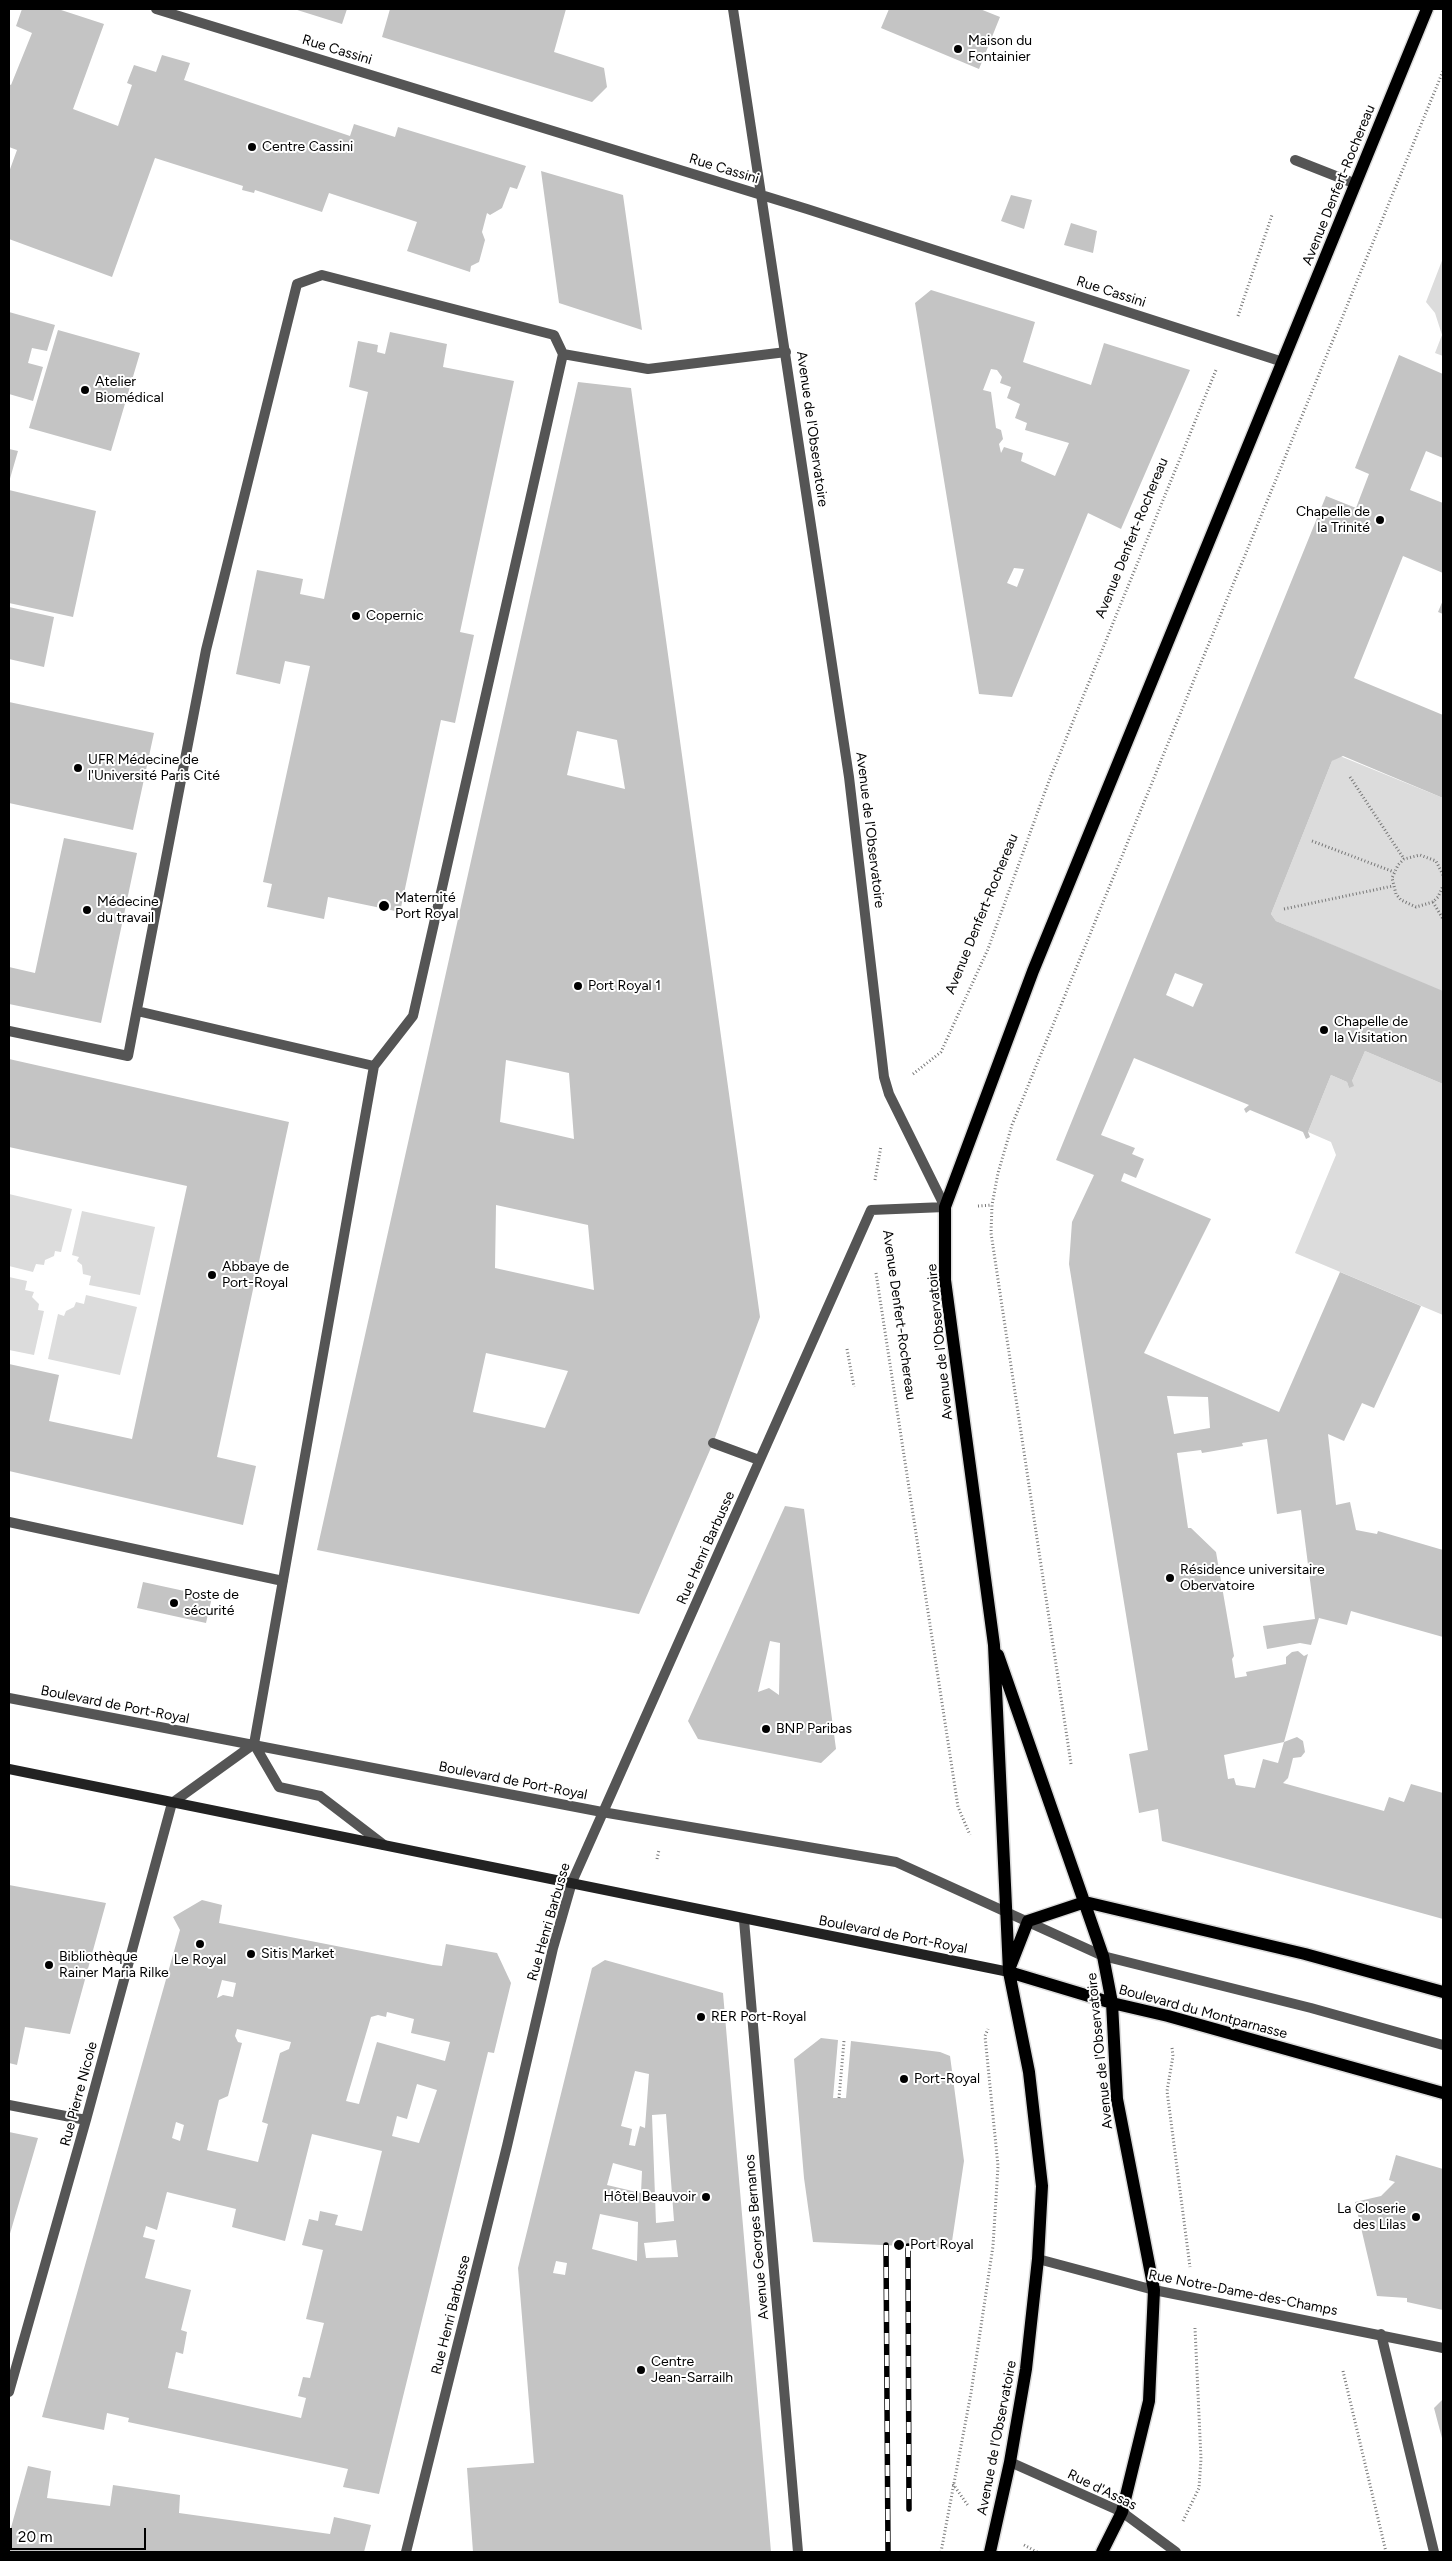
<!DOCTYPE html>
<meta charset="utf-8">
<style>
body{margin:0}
#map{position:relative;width:1452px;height:2561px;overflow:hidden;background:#fff;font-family:Figtree,sans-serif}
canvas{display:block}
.frame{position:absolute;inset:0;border:10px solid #000;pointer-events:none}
.scale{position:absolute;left:10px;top:2528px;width:136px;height:22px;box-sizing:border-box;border:2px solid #000;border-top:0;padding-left:6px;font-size:15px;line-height:18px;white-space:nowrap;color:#000;-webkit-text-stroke:4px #fff;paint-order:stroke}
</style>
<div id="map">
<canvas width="1452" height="2561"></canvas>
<div class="frame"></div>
<div class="scale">20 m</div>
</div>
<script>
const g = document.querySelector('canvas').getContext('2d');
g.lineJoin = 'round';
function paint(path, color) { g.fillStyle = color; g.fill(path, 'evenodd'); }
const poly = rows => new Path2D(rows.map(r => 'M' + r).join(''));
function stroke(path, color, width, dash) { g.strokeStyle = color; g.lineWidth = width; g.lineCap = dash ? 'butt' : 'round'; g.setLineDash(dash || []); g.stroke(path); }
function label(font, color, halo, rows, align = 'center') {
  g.font = font + ' Figtree,sans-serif'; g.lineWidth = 4; g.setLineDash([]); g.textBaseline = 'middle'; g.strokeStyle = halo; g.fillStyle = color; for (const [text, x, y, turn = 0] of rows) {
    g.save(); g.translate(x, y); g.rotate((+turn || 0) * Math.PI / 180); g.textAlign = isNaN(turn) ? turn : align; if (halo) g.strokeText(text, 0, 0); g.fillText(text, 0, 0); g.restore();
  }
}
const green = poly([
 [1443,258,1443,356,1435,353,1442,335,1435,313,1426,302],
 [1340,756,1443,798,1443,992,1276,921,1271,914,1332,761],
 [1365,1051,1443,1084,1443,1315,1295,1253,1336,1155,1331,1142,1308,1132,1331,1075,1347,1082,1349,1088],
 [9,1194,72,1209,61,1252,55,1251,54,1256,45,1260,44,1265,36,1264,33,1272,9,1266],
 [82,1211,155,1227,140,1295,89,1285,91,1276,83,1274,82,1265,77,1261,79,1257,72,1255],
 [9,1277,27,1281,25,1290,34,1292,32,1297,39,1304,38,1310,44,1311,34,1355,9,1350],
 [86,1295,137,1307,120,1375,48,1359,58,1314,64,1316,66,1311,74,1307,76,1302,84,1304]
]);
const building = poly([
 [22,9,58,9,104,24,73,109,118,126,132,85,127,83,134,65,156,72,162,55,190,63,184,80,350,136,354,124,395,137,398,127,526,166,517,189,510,187,502,208,490,215,487,213,482,232,485,240,479,262,471,266,470,272,407,251,417,222,329,193,322,212,255,190,254,193,242,190,243,186,155,158,112,277,9,239,9,172,17,150,9,147,9,84,11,85,32,33,16,26],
 [294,9,347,9,342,24],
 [390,9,566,9,554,52,604,68,607,87,592,102,382,37],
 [889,9,980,9,1000,17,979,69,881,28],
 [541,171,623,195,642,330,559,303],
 [1011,195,1032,200,1024,229,1001,221],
 [1071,223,1097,231,1093,253,1064,245],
 [931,290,1035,322,1023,362,1091,385,1104,343,1190,370,1121,529,1088,513,1012,697,979,694,915,303],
 [991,369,997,370,1002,377,1000,383,1011,387,1007,398,1020,404,1015,418,1027,423,1025,430,1069,443,1055,476,1021,461,1023,453,1004,447,1001,453,999,444,1003,439,1001,430,996,428,991,392,983,390],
 [1014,568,1024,569,1017,587,1007,583],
 [9,312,55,325,47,351,32,348,28,363,43,367,33,401,9,394],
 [58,330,140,353,111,451,29,428],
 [390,332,447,344,443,367,514,381,460,632,474,635,455,723,441,720,400,912,328,897,324,919,267,907,272,884,263,882,310,666,285,661,280,684,236,674,257,570,303,579,300,594,324,599,368,392,349,387,358,341,378,345,377,352,385,354],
 [1399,355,1443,374,1443,458,1426,451,1410,490,1443,503,1443,573,1403,556,1354,678,1443,715,1443,798,1343,756,1332,761,1271,914,1276,921,1443,991,1443,1084,1365,1051,1352,1081,1354,1086,1349,1088,1347,1082,1331,1075,1308,1132,1310,1137,1306,1139,1303,1132,1250,1110,1246,1113,1244,1109,1249,1105,1134,1058,1101,1135,1135,1148,1132,1154,1144,1159,1136,1178,1124,1173,1121,1181,1211,1219,1144,1353,1279,1412,1340,1272,1421,1306,1374,1408,1362,1403,1344,1441,1328,1434,1336,1505,1350,1502,1356,1530,1377,1534,1378,1531,1443,1550,1443,1637,1351,1611,1347,1625,1319,1618,1311,1645,1300,1643,1267,1649,1263,1626,1315,1619,1301,1510,1277,1514,1267,1439,1242,1443,1243,1446,1202,1453,1201,1450,1177,1453,1188,1528,1191,1528,1216,1552,1234,1656,1232,1659,1235,1678,1247,1676,1246,1672,1286,1664,1286,1657,1292,1652,1298,1651,1304,1656,1308,1654,1284,1742,1224,1755,1228,1779,1234,1778,1236,1785,1255,1788,1263,1759,1278,1763,1284,1742,1297,1737,1303,1741,1305,1752,1301,1757,1293,1758,1288,1778,1283,1783,1384,1811,1389,1797,1404,1802,1411,1784,1443,1793,1443,1919,1162,1841,1158,1809,1139,1813,1129,1754,1148,1750,1069,1264,1072,1222,1094,1175,1056,1160,1326,496,1356,508,1369,474,1355,468],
 [1175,973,1203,984,1193,1007,1166,995],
 [1167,1396,1208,1397,1210,1428,1174,1434],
 [578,382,631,388,760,1317,713,1443,639,1614,317,1550],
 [577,731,617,740,625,789,567,775],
 [506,1060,569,1073,574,1139,500,1122],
 [496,1205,588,1225,594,1290,495,1268],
 [486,1353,568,1371,545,1428,473,1412],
 [9,449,18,451,9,482],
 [9,490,96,511,73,617,9,603],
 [1443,600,1443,614,1438,612],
 [9,607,54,617,44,667,9,659],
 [9,702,154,733,133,830,9,803],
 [64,838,137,853,101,1023,9,1004,9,967,35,973],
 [9,1059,289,1122,217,1457,256,1466,243,1525,9,1471,9,1364,59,1375,49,1421,132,1439,187,1186,9,1147],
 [785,1506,804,1509,836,1749,821,1763,698,1739,688,1721],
 [770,1641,780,1643,779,1695,769,1688,758,1692],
 [143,1582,212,1597,206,1623,137,1608],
 [9,1885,106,1903,70,2034,25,2027,17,2065,9,2063],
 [202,1900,222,1905,219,1923,433,1965,442,1966,446,1944,497,1953,511,1983,494,2053,488,2052,379,2494,343,2487,348,2469,128,2422,129,2418,107,2413,104,2430,42,2417,180,1930,173,1917],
 [222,1980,236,1983,233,1997,223,1995,217,1998],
 [387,2012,414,2019,411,2033,450,2042,445,2061,377,2042,359,2104,346,2101,371,2017,378,2015,386,2017],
 [237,2029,291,2042,289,2049,280,2053,262,2122,268,2124,258,2162,207,2150,219,2100,228,2096,242,2043,238,2042,235,2036],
 [417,2084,437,2090,419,2143,392,2136,397,2116,407,2119],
 [176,2122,184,2125,180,2141,172,2138],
 [312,2134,382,2151,362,2231,335,2225,338,2215,320,2211,318,2221,309,2219,302,2245,323,2250,306,2319,324,2323,310,2378,303,2377,298,2396,306,2398,301,2418,168,2388,176,2352,183,2354,187,2332,181,2330,191,2290,145,2278,155,2240,143,2237,146,2226,157,2230,167,2192,236,2209,232,2227,285,2241],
 [605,1960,723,1993,771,2552,473,2552,467,2468,534,2463,518,2268,592,1968],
 [635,2071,649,2074,645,2128,640,2126,635,2146,629,2145,632,2129,621,2126],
 [666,2114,674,2221,656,2223,652,2115],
 [613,2163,642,2171,641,2193,607,2185],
 [600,2214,638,2222,637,2261,592,2249],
 [676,2240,678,2257,646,2258,644,2243],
 [556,2261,567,2263,565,2275,553,2273],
 [821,2038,838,2040,833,2098,846,2098,851,2041,940,2052,950,2056,964,2161,951,2248,813,2242,804,2178,794,2059],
 [9,2132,38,2138,9,2237],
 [1396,2155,1443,2169,1443,2310,1407,2302,1407,2298,1377,2296,1355,2202,1381,2196,1395,2182,1389,2180],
 [1443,2399,1443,2442,1434,2408],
 [28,2466,51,2471,47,2498,110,2506,113,2485,180,2495,179,2513,330,2534,334,2517,371,2525,364,2552,9,2552,9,2535]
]);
const path = poly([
 [1238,316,1272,215],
 [1350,777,1404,859],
 [1312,841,1394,872],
 [1443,875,1436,861,1420,855,1404,859,1398,865,1392,878,1396,894,1401,900,1416,907,1433,902,1438,897,1443,886],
 [1433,902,1443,919],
 [1284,909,1393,886],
 [913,1074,941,1052,988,949,1050,778,1216,370],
 [875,1180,881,1146],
 [978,1206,992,1205],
 [876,1273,958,1807,970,1835],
 [847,1349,854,1387],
 [1071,1764,991,1233,992,1205,998,1173,1012,1125,1443,71],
 [657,1859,659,1850],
 [1172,2048,1173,2056,1167,2091,1190,2267],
 [839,2098,844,2041],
 [1343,2371,1386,2552],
 [953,2484,969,2507],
 [1183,2521,1199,2488,1201,2459,1195,2328],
 [1024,2545,1037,2552],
 [941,2552,971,2393,993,2246,998,2166,985,2036,988,2029]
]);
const service = poly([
 [1295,160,1356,184],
 [563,354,648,369,786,352],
 [137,1011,374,1066,254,1744,279,1787,320,1796,384,1845],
 [9,1031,128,1056,206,650,297,284,322,275,554,335,563,354,413,1016,374,1066],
 [713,1443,759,1460],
 [9,1522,283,1581],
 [9,1698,602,1812,896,1862,1103,1956,1311,2008,1443,2045],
 [172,1803,254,1744]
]);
const minor = poly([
 [156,9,807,209,1283,362],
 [744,1920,798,2552],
 [9,2105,86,2120],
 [1038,2259,1154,2290,1443,2348],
 [1381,2334,1434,2552],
 [9,2392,86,2120,172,1803],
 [1010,2462,1122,2512],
 [406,2552,507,2146,553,1948,572,1882,871,1210,945,1207,889,1094,884,1077,849,777,733,9]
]);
const tertiary = poly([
 [1122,2512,1176,2552]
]);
const secondary = poly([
 [9,1769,1009,1972]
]);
const primary = poly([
 [998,1655,1103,1956,1112,2003,1117,2099,1154,2290,1149,2401,1122,2512,1102,2552],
 [1010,1967,1028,1921,1085,1902,1305,1954,1443,1992],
 [1009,1972,1112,2003,1168,2016,1443,2093],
 [990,2552,1010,2462,1026,2369,1038,2259,1042,2186,1029,2072,1009,1972,994,1645,945,1280,945,1207,1033,971,1427,9]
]);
const rail = poly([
 [886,2245,888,2552],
 [908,2246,909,2509]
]);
const markers = [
 [958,49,5,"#000"],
 [252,147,5,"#000"],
 [85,390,5,"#000"],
 [1380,520,5,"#000"],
 [356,616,5,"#000"],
 [78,768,5,"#000"],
 [384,906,6,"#000"],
 [87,910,5,"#000"],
 [578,986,5,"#000"],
 [1324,1030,5,"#000"],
 [212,1275,5,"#000"],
 [1170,1578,5,"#000"],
 [174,1603,5,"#000"],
 [766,1729,5,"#000"],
 [200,1944,5,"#000"],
 [251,1954,5,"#000"],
 [49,1965,5,"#000"],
 [701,2017,5,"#000"],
 [904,2079,5,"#000"],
 [706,2197,5,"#000"],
 [1416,2217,5,"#000"],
 [899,2245,6,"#000"],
 [641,2370,5,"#000"]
];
const poiNames = [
 ["Maison du",968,41],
 ["Fontainier",968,57],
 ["Centre Cassini",262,147],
 ["Atelier",95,382],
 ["Biomédical",95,398],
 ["Chapelle de",1370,512,"right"],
 ["la Trinité",1370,528,"right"],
 ["Copernic",366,616],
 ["UFR Médecine de",88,760],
 ["l'Université Paris Cité",88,776],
 ["Maternité",395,898],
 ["Port Royal",395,914],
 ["Médecine",97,902],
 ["du travail",97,918],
 ["Port Royal 1",588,986],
 ["Chapelle de",1334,1022],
 ["la Visitation",1334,1038],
 ["Abbaye de",222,1267],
 ["Port-Royal",222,1283],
 ["Résidence universitaire",1180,1570],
 ["Obervatoire",1180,1586],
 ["Poste de",184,1595],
 ["sécurité",184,1611],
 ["BNP Paribas",776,1729],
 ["Sitis Market",261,1954],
 ["Bibliothèque",59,1957],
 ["Rainer Maria Rilke",59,1973],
 ["Le Royal",200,1960,"center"],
 ["RER Port-Royal",711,2017],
 ["Port-Royal",914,2079],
 ["Hôtel Beauvoir",696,2197,"right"],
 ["La Closerie",1406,2209,"right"],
 ["des Lilas",1406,2225,"right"],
 ["Port Royal",910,2245],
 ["Centre",651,2362],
 ["Jean-Sarrailh",651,2378]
];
const streetNames = [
 ["Rue Cassini",337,50,17],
 ["Rue Cassini",724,169,17],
 ["Avenue Denfert-Rochereau",1339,185,-68],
 ["Rue Cassini",1111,292,18],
 ["Avenue de l'Observatoire",812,429,82],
 ["Avenue Denfert-Rochereau",1132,538,-68],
 ["Avenue de l'Observatoire",870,830,83],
 ["Avenue Denfert-Rochereau",982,914,-68],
 ["Avenue Denfert-Rochereau",899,1315,82],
 ["Avenue de l'Observatoire",940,1342,-96],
 ["Rue Henri Barbusse",706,1548,-66],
 ["Boulevard de Port-Royal",115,1705,11],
 ["Boulevard de Port-Royal",513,1781,11],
 ["Rue Henri Barbusse",549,1922,-74],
 ["Boulevard de Port-Royal",893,1935,11],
 ["Boulevard du Montparnasse",1203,2012,15],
 ["Avenue de l'Observatoire",1100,2051,-96],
 ["Rue Pierre Nicole",79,2094,-75],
 ["Avenue Georges Bernanos",757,2237,-95],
 ["Rue Notre-Dame-des-Champs",1243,2293,11],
 ["Rue Henri Barbusse",451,2315,-76],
 ["Avenue de l'Observatoire",997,2438,-79],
 ["Rue d'Assas",1102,2490,26]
];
paint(green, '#dcdcdc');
paint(building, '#c4c4c4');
stroke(primary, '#dbdbdb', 15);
stroke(path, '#777', 3, [1, 2.5]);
stroke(service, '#555', 10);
stroke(minor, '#555', 10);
stroke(tertiary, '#555', 10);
stroke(secondary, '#222', 10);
stroke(primary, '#000', 12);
stroke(rail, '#000', 5.5);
stroke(rail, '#fff', 4, [11]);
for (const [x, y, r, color] of markers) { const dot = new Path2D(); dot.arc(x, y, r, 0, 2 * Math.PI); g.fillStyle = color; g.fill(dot); stroke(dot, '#fff', 2); }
label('14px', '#000', '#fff', poiNames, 'left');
label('14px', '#000', '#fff', streetNames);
</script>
